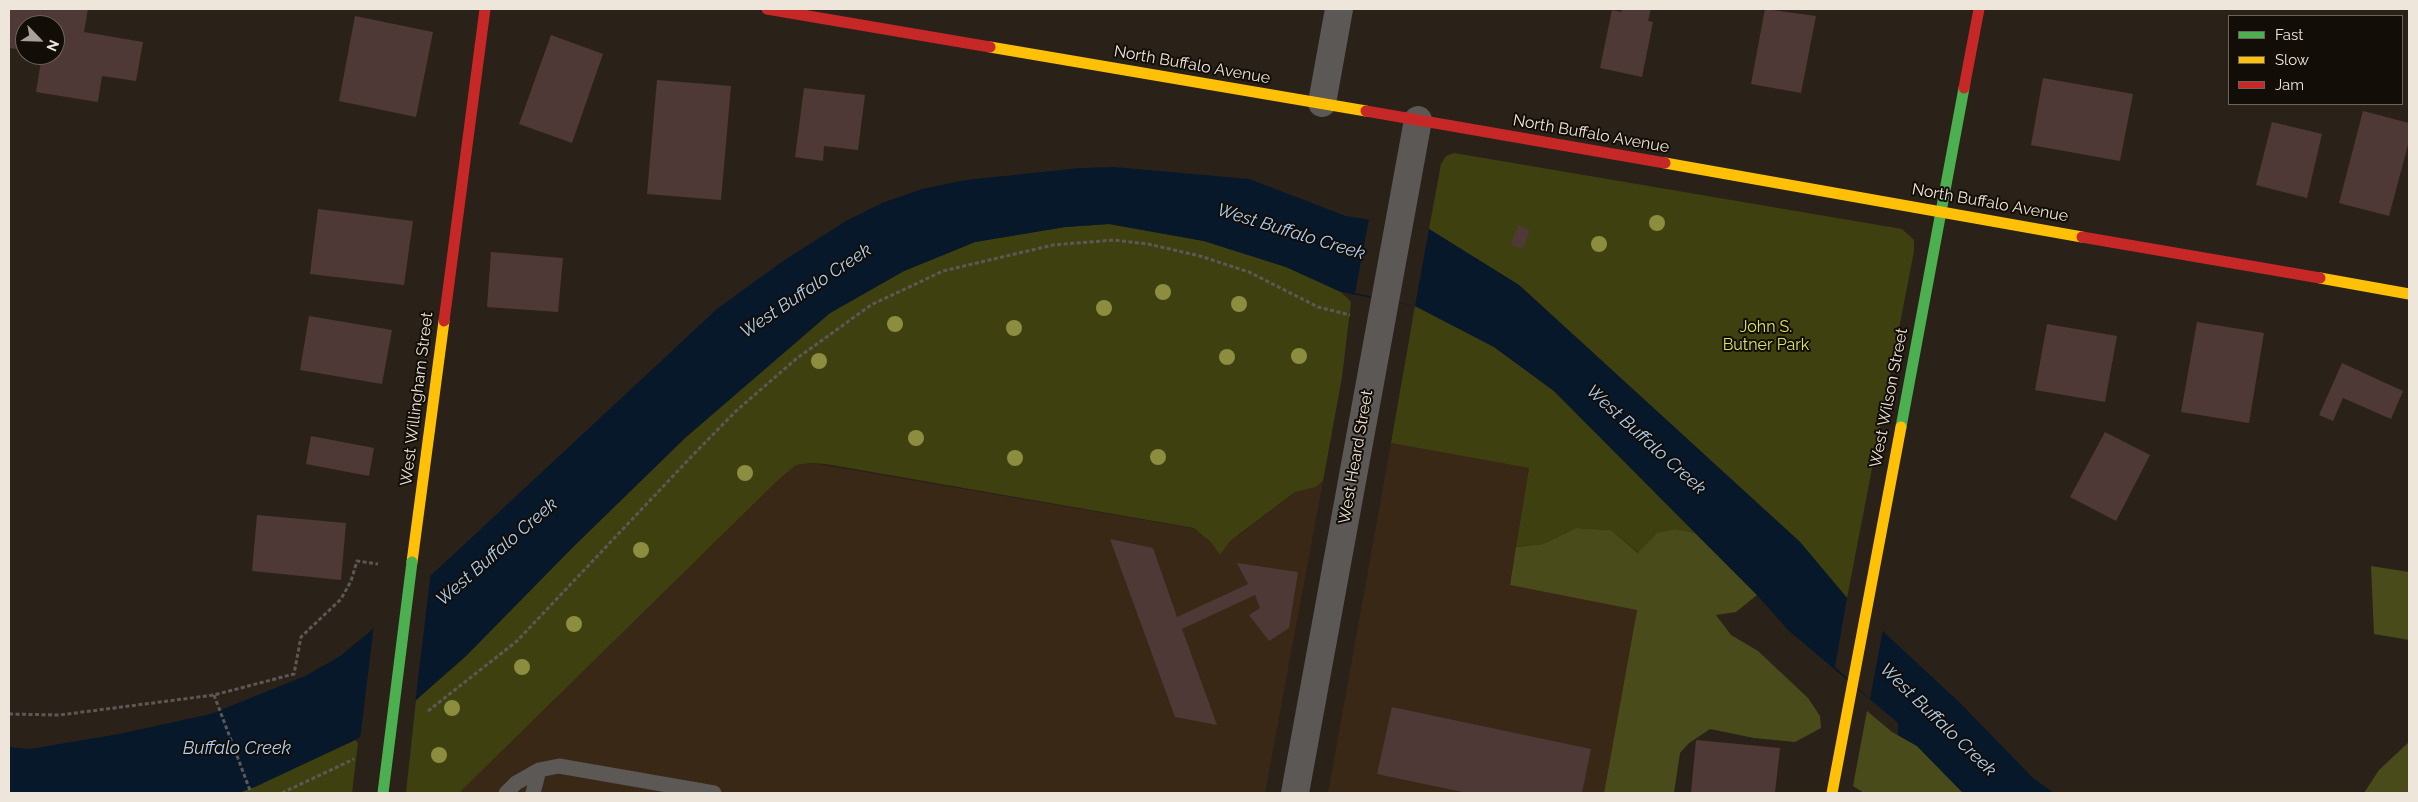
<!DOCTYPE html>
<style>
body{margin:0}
#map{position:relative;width:2418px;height:802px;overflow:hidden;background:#2a2219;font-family:Raleway,sans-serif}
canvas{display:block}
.frame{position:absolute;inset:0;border:10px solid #eee5db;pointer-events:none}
.legend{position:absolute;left:2228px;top:15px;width:175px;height:90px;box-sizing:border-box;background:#130d07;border:1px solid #6b635c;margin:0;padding:6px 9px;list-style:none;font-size:15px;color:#eee5db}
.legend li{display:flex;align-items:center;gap:10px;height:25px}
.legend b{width:25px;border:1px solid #6b635c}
.north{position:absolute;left:15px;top:15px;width:50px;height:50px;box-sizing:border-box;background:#130d07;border:1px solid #6b635c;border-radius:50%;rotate:114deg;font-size:14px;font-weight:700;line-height:20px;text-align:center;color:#eee5db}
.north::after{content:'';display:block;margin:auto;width:18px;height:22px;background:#a9a197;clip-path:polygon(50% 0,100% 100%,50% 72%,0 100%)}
</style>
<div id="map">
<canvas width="2418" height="802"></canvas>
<div class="frame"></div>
<ul class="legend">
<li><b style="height:6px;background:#4caf50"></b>Fast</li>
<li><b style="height:6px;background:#ffc107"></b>Slow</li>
<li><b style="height:6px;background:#c62828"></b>Jam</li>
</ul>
<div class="north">N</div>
</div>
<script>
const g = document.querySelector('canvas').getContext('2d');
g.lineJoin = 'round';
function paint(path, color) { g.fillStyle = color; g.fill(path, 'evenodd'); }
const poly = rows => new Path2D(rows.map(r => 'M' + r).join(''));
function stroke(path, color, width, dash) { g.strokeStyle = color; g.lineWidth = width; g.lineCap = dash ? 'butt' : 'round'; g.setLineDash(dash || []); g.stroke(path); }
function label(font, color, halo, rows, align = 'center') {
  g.font = font + ' Raleway,sans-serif'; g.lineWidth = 4; g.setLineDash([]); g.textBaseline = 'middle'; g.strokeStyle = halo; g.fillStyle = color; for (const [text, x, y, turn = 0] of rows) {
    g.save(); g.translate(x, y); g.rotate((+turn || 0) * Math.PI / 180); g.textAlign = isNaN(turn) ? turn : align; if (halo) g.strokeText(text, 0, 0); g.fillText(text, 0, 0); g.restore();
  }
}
const built = poly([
 [1391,443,1529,468,1510,585,1637,609,1604,793,1328,793],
 [811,463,1238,536,1295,492,1316,487,1323,481,1265,793,459,793,776,482,796,465]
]);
const green = poly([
 [1454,153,1902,229,1914,240,1914,251,1847,598,1800,542,1519,285,1429,229,1441,164,1446,156],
 [1109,224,1204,241,1286,267,1341,292,1351,302,1342,377,1323,481,1316,487,1295,492,1230,541,1220,555,1211,542,1194,528,826,464,811,463,796,465,776,482,459,793,406,793,416,700,466,656,572,548,685,438,830,313,904,271,975,242,1065,227],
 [1415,306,1494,347,1554,391,1695,533,1676,529,1639,553,1611,530,1576,528,1543,544,1516,547,1529,468,1391,443],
 [355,740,358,743,352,793,242,792]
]);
const forest = poly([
 [1576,528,1611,530,1638,553,1657,533,1676,529,1695,533,1757,595,1736,612,1716,615,1731,635,1758,651,1808,698,1820,716,1821,728,1795,742,1754,738,1710,729,1689,743,1680,753,1674,793,1604,793,1637,610,1510,585,1516,547,1543,544],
 [2371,566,2409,572,2409,640,2374,634],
 [1867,711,1892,732,1917,746,1963,793,1864,793,1853,786],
 [2409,742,2409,793,2364,793,2379,770]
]);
const water = poly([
 [1114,167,1249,179,1346,216,1429,229,1519,285,1800,542,1847,598,1959,702,2033,778,2054,793,1963,793,1917,746,1898,735,1898,723,1788,630,1757,595,1554,391,1494,347,1415,306,1341,292,1286,267,1204,241,1109,224,1065,227,975,242,904,271,830,313,685,438,572,548,466,656,416,700,355,740,255,787,237,793,9,793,9,747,30,749,119,734,211,714,305,676,339,657,367,634,454,554,717,309,783,261,846,221,882,203,922,189,966,180,1080,168]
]);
const pier = poly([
 [1369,219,1429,229,1415,306,1355,293],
 [431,571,415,704,360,740,374,624],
 [1847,598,1883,629,1870,699,1835,667]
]);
const building = poly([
 [9,9,88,9,84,32,143,42,136,81,102,76,98,102,36,92,42,55,55,55,55,25,25,25,25,50,9,48],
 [1622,9,1651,9,1648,21,1653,22,1642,77,1600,68,1612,10,1621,12],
 [1765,9,1816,16,1801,93,1751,84],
 [355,16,433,32,416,117,339,101],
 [551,35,603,54,572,143,519,124],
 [2043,78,2133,94,2120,161,2031,145],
 [657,80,731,86,721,200,647,194],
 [804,88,865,95,858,150,824,146,823,161,795,157],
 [2363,111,2409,123,2409,141,2389,216,2339,203],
 [2272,122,2322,134,2307,198,2256,185],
 [318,209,413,221,404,285,310,274],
 [1518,225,1530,230,1523,249,1511,245],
 [491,252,563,258,558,312,487,307],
 [309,316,392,330,382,384,300,370],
 [2197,322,2264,333,2249,423,2181,412],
 [2047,324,2117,336,2105,402,2035,390],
 [2342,363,2403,391,2391,419,2343,398,2333,421,2319,415],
 [2105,432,2150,455,2116,521,2070,497],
 [311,436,374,448,369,476,306,464],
 [257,515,346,523,341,580,252,571],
 [1110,539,1153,548,1177,617,1248,584,1237,563,1298,572,1289,628,1269,641,1249,615,1260,608,1255,595,1182,629,1217,725,1175,717],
 [1392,707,1591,749,1582,793,1467,793,1377,774],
 [1696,740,1780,748,1775,793,1691,793]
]);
const path = poly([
 [214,695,251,793],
 [428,711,517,641,691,457,736,411,796,359,871,305,943,271,1053,245,1114,240,1148,244,1200,256,1249,272,1318,307,1350,315],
 [9,714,60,715,214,695,294,674,301,637,341,599,351,581,357,561,378,564],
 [282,793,354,759]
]);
const lane = poly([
 [506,793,516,783,539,770,559,766,714,793],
 [533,793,539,770]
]);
const street = poly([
 [1322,103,1339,9],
 [1295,793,1418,120]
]);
const fast = poly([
 [1901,427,1964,88]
]);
const slow = poly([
 [990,47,1366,111],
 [1665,163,2082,237],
 [2320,278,2409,294],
 [412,562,444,321],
 [1832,793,1901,427]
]);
const jam = poly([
 [767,9,990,47],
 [1964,88,1979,9],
 [1366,111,1665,163],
 [2082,237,2320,278],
 [444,321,485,9]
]);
const fastBridge = poly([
 [383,793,412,562]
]);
const trees = [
 [1657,223],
 [1599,244],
 [1163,292],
 [1239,304],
 [1104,308],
 [895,324],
 [1014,328],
 [1299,356],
 [1227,357],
 [819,361],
 [916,438],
 [1158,457],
 [1015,458],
 [745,473],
 [641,550],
 [574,624],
 [522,667],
 [452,708],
 [439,755]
];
const streetNames = [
 ["North Buffalo Avenue",1192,65,10],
 ["North Buffalo Avenue",1591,134,10],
 ["North Buffalo Avenue",1990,203,10],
 ["West Wilson Street",1889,398,-79],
 ["West Willingham Street",417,399,-83],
 ["West Heard Street",1356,457,-80]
];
const parkNames = [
 ["John S.",1766,327],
 ["Butner Park",1766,345]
];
const waterNames = [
 ["West Buffalo Creek",1291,232,17],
 ["West Buffalo Creek",806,291,-34],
 ["West Buffalo Creek",1646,440,42],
 ["West Buffalo Creek",497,552,-41],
 ["West Buffalo Creek",1938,720,44],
 ["Buffalo Creek",237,749]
];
paint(built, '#392815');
paint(green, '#3f4010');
paint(forest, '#494b1a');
paint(water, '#06182a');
paint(pier, '#2a2219');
paint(building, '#4e3936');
stroke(path, '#5d5856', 3, [4, 2.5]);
stroke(lane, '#5c5856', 15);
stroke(street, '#5c5856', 28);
stroke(fast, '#4caf50', 11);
stroke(slow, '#ffc107', 11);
stroke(jam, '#c62828', 11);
stroke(fastBridge, '#4caf50', 11);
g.fillStyle = '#8c8d3f';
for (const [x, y] of trees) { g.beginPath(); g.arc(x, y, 8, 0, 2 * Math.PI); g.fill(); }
label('16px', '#eee5db', '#130d07', streetNames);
label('16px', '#dce45e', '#130d07', parkNames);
label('italic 18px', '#accff3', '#130d07', waterNames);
</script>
